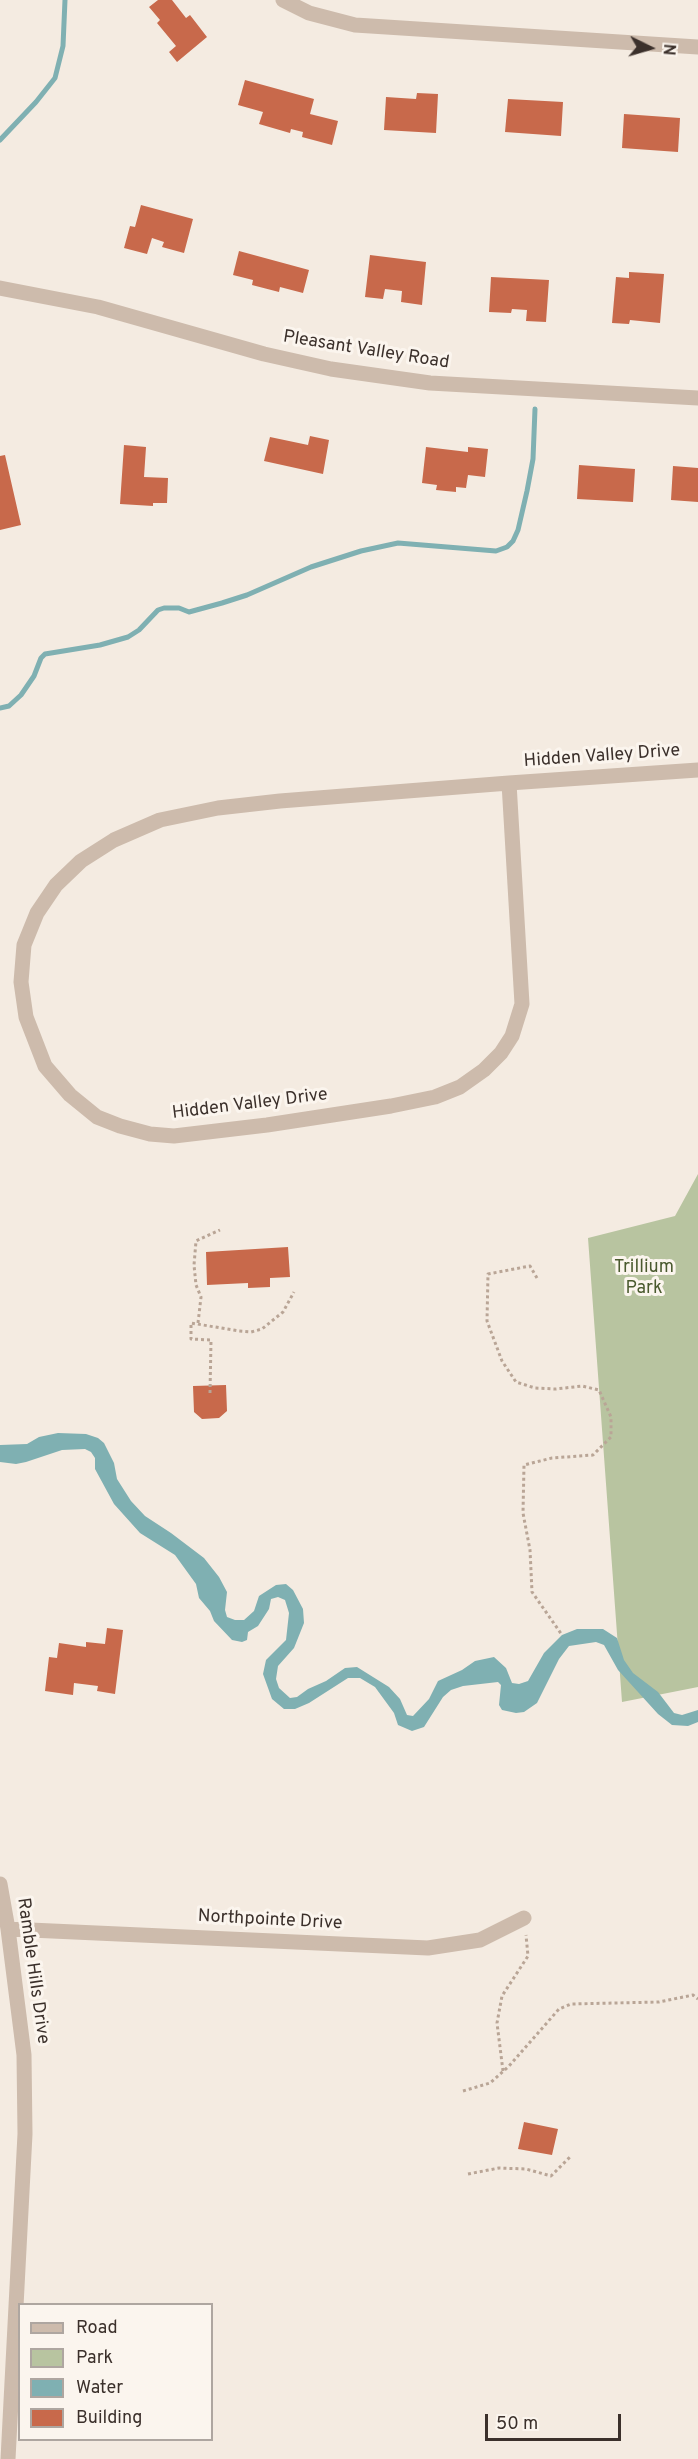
<!DOCTYPE html>
<style>
body{margin:0}
#map{position:relative;width:698px;height:2459px;overflow:hidden;background:#f4ebe1;font-family:Overpass,sans-serif}
canvas{display:block}
.legend{position:absolute;left:18px;top:2303px;width:195px;height:138px;box-sizing:border-box;background:#fbf5ee;border:2px solid #aea6a0;margin:0;padding:8px 10px;list-style:none;font-size:18px;color:#3b302b}
.legend li{display:flex;align-items:center;gap:12px;height:30px}
.legend b{width:30px;border:2px solid #aea6a0}
.north{position:absolute;left:620px;top:18px;width:60px;height:60px;-webkit-text-stroke:4px #fbf5ee;paint-order:stroke;rotate:95deg;font-size:16px;font-weight:700;line-height:24px;text-align:center;color:#3b302b}
.north::after{content:'';display:block;margin:auto;width:21px;height:27px;background:#3b302b;clip-path:polygon(50% 0,100% 100%,50% 72%,0 100%)}
.scale{position:absolute;left:485px;top:2414px;width:136px;height:27px;box-sizing:border-box;border:3px solid #3b302b;border-top:0;padding-left:8px;font-size:18px;line-height:21px;white-space:nowrap;color:#3b302b;-webkit-text-stroke:4px #fbf5ee;paint-order:stroke}
</style>
<div id="map">
<canvas width="698" height="2459"></canvas>
<ul class="legend">
<li><b style="height:8px;background:#cdbbac"></b>Road</li>
<li><b style="height:16px;background:#b8c4a0"></b>Park</li>
<li><b style="height:16px;background:#7fb0b2"></b>Water</li>
<li><b style="height:16px;background:#c8694b"></b>Building</li>
</ul>
<div class="north">N</div>
<div class="scale">50 m</div>
</div>
<script>
const g = document.querySelector('canvas').getContext('2d');
g.lineJoin = 'round';
function paint(path, color) { g.fillStyle = color; g.fill(path, 'evenodd'); }
const poly = rows => new Path2D(rows.map(r => 'M' + r).join(''));
function stroke(path, color, width, dash) { g.strokeStyle = color; g.lineWidth = width; g.lineCap = dash ? 'butt' : 'round'; g.setLineDash(dash || []); g.stroke(path); }
function label(font, color, halo, rows, align = 'center') {
  g.font = font + ' Overpass,sans-serif'; g.lineWidth = 6; g.setLineDash([]); g.textBaseline = 'middle'; g.strokeStyle = halo; g.fillStyle = color; for (const [text, x, y, turn = 0] of rows) {
    g.save(); g.translate(x, y); g.rotate((+turn || 0) * Math.PI / 180); g.textAlign = isNaN(turn) ? turn : align; if (halo) g.strokeText(text, 0, 0); g.fillText(text, 0, 0); g.restore();
  }
}
const green = poly([
 [698,1174,698,1687,622,1702,588,1238,675,1216]
]);
const water = poly([
 [58,1433,86,1434,98,1438,104,1443,114,1463,117,1479,131,1501,145,1516,171,1533,204,1558,219,1577,227,1592,225,1610,227,1617,235,1620,244,1620,254,1611,259,1596,276,1585,286,1584,293,1590,303,1609,304,1623,294,1648,278,1666,276,1679,279,1688,290,1698,297,1697,308,1689,326,1681,345,1668,357,1667,389,1687,400,1699,407,1715,413,1716,429,1699,438,1681,462,1670,475,1661,494,1657,506,1668,512,1683,519,1684,528,1681,544,1653,562,1635,577,1629,603,1629,617,1638,624,1660,633,1673,658,1692,674,1713,682,1715,698,1710,698,1722,688,1726,672,1725,658,1714,618,1670,604,1645,596,1642,569,1646,559,1659,537,1703,524,1712,516,1713,502,1710,499,1705,501,1685,498,1682,463,1686,451,1690,443,1697,424,1727,412,1731,398,1725,394,1713,375,1687,360,1678,348,1678,309,1703,295,1709,284,1709,272,1699,263,1674,266,1660,286,1640,289,1613,285,1600,278,1597,271,1599,269,1609,258,1626,248,1632,247,1640,242,1642,232,1640,214,1621,210,1611,199,1598,196,1584,175,1555,140,1533,114,1504,95,1469,95,1458,91,1452,85,1449,62,1450,26,1462,16,1464,0,1462,0,1445,27,1444,39,1437]
]);
const stream = poly([
 [0,140,36,102,55,78,63,46,65,0],
 [0,708,9,706,21,695,34,676,41,658,45,654,100,645,128,637,139,630,158,610,164,608,179,608,189,612,222,603,247,595,311,567,361,551,398,543,496,551,507,547,513,541,518,530,527,491,533,459,535,409]
]);
const building = poly([
 [158,0,172,0,186,18,190,15,207,37,177,62,169,52,176,46,157,23,160,20,149,7],
 [245,80,314,99,310,114,338,121,332,145,302,137,303,132,291,129,290,133,259,124,263,112,238,105],
 [417,93,438,94,436,133,384,130,386,97,416,99],
 [508,99,563,102,561,136,505,132],
 [624,114,680,118,678,152,622,148],
 [141,205,193,219,184,253,162,247,164,242,152,238,147,254,124,248,130,226,135,227],
 [239,251,309,270,303,293,280,287,279,292,252,285,253,280,233,275],
 [370,255,426,262,422,305,401,302,402,291,385,289,383,299,365,297],
 [629,272,664,274,660,323,630,320,629,324,612,323,616,277,629,278],
 [491,277,549,280,546,322,526,321,527,310,512,309,511,313,489,312],
 [310,436,329,440,323,474,264,461,270,437,308,445],
 [124,445,146,447,144,477,168,478,167,503,153,503,153,506,120,504],
 [426,447,468,452,468,447,488,449,485,477,468,475,466,488,456,487,456,492,436,490,437,485,422,483],
 [5,455,21,525,0,530,0,456],
 [579,465,635,469,633,502,577,499],
 [673,466,698,468,698,502,671,500],
 [288,1247,290,1277,270,1278,270,1287,248,1288,248,1283,207,1285,206,1252],
 [226,1385,227,1411,219,1418,202,1419,194,1412,193,1386],
 [107,1628,123,1630,115,1694,97,1691,98,1686,74,1683,73,1695,45,1691,49,1657,57,1658,59,1643,86,1647,86,1642,105,1644],
 [524,2122,558,2129,552,2155,518,2149]
]);
const path = poly([
 [537,1278,530,1266,488,1274,487,1321,502,1361,516,1382,535,1388,556,1389,582,1386,599,1390,611,1417,611,1437,593,1455,552,1458,524,1465,523,1513,530,1550,532,1592,562,1635],
 [198,1323,201,1297,196,1285,194,1265,196,1241,220,1230],
 [210,1393,211,1340,191,1339,191,1323,239,1331,251,1332,262,1329,283,1312,294,1292],
 [503,2071,497,2023,502,1996,528,1956,526,1935],
 [463,2091,490,2083,509,2066,559,2009,571,2004,659,2002,693,1995,698,1999],
 [468,2174,499,2168,526,2169,551,2176,571,2156]
]);
const minor = poly([
 [283,0,309,13,355,25,698,47],
 [0,288,98,307,264,354,331,369,430,383,698,398],
 [509,783,522,1004,512,1036,501,1053,484,1070,460,1087,435,1097,391,1106,267,1125,174,1136,150,1134,120,1126,97,1117,70,1095,45,1066,26,1017,21,982,24,945,37,913,56,885,81,861,114,840,160,820,218,808,280,801,509,783],
 [509,783,698,770],
 [0,1884,8,1929,24,2055,25,2134,8,2459],
 [8,1929,428,1948,480,1940,524,1918]
]);
const streetNames = [
 ["Pleasant Valley Road",366,351,9],
 ["Hidden Valley Drive",602,757,-4],
 ["Hidden Valley Drive",250,1105,-7],
 ["Northpointe Drive",270,1921,3],
 ["Ramble Hills Drive",32,1971,82]
];
const parkNames = [
 ["Trillium",644,1268],
 ["Park",644,1289]
];
paint(green, '#b8c4a0');
paint(water, '#7fb0b2');
stroke(stream, '#7fb0b2', 5);
paint(building, '#c8694b');
stroke(path, '#b9a596', 3, [3, 3]);
stroke(minor, '#cdbbac', 15);
label('18px', '#3b302b', '#fbf5ee', streetNames);
label('18px', '#4a5a2e', '#fbf5ee', parkNames);
</script>
